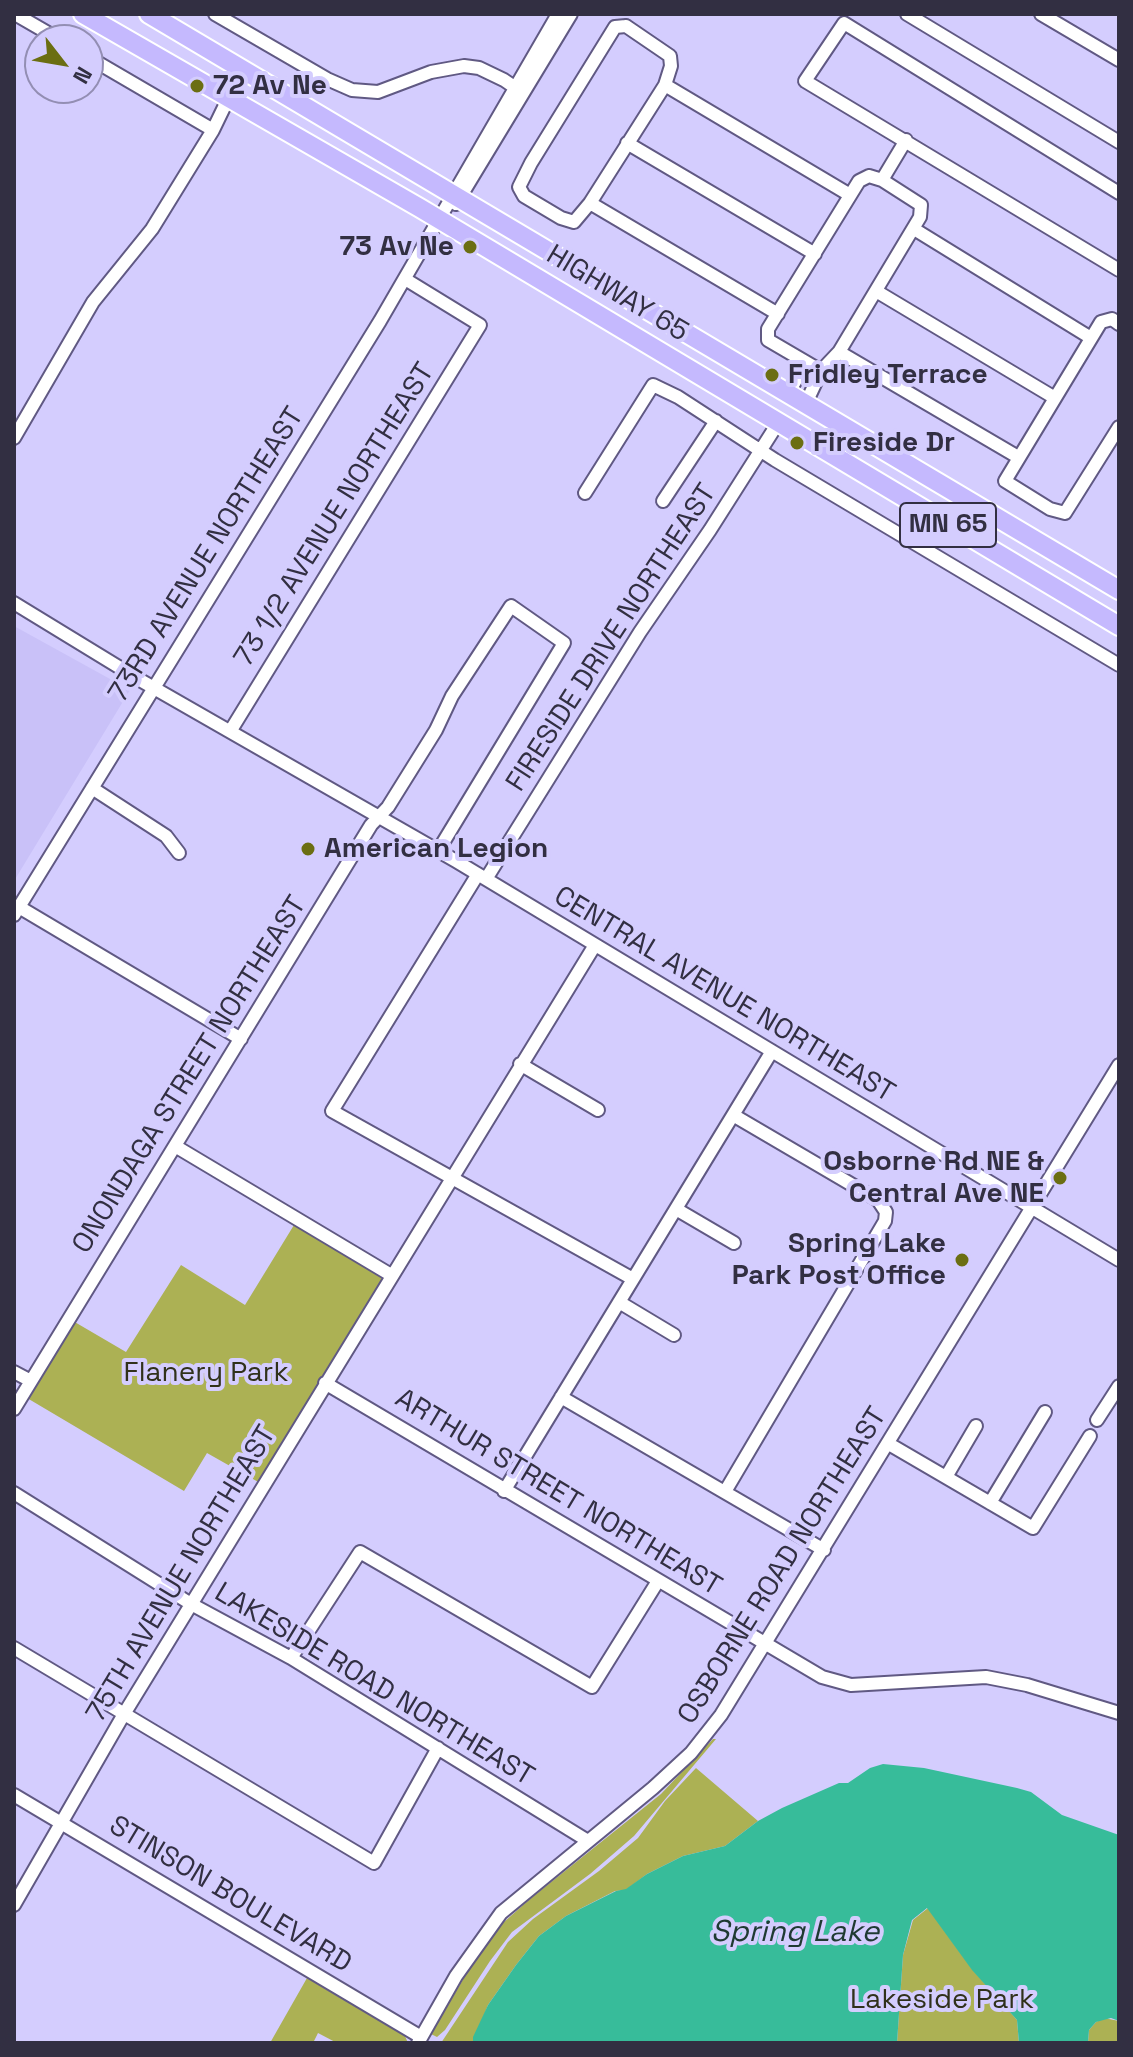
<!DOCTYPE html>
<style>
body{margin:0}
#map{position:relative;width:1133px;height:2057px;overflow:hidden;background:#d4cdfe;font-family:"Space Grotesk",sans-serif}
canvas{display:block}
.frame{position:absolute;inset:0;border:16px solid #322f42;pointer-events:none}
.north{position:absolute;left:24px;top:24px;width:80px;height:80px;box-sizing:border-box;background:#d4cdfe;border:2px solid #938eb3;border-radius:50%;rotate:121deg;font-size:22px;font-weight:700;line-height:32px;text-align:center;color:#322f42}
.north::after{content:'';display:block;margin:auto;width:28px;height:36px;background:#6b6e12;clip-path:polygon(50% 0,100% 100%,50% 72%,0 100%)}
</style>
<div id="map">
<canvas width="1133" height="2057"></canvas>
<div class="frame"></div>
<div class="north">N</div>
</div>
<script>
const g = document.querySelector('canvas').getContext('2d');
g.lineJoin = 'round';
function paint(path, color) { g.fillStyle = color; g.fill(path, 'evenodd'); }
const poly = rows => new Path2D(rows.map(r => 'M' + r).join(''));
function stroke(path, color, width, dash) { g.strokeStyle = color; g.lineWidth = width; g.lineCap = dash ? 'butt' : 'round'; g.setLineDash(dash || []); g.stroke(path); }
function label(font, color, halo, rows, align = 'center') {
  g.font = font + ' "Space Grotesk",sans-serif'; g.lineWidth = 8; g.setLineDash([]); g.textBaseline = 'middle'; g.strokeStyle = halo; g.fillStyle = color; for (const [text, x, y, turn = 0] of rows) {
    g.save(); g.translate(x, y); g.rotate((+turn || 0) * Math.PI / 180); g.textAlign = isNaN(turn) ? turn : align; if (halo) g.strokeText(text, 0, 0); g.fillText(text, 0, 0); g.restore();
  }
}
const built = poly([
 [14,626,130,690,14,881]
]);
const green = poly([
 [294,1225,381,1277,382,1284,260,1483,207,1453,184,1491,27,1398,73,1321,126,1352,181,1265,245,1305],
 [713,1739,716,1739,634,1836,590,1874,512,1932,490,1961,445,2030,437,2037,431,2034,475,1959,504,1922,530,1899,661,1794],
 [696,1768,758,1821,725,1846,683,1856,647,1874,626,1890,615,1891,566,1916,539,1936,516,1965,488,2005,473,2043,441,2043,508,1942,533,1919,599,1871,638,1838,665,1801],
 [928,1908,972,1969,1017,2020,1019,2043,897,2043,903,1955,913,1920],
 [307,1978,405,2036,408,2043,337,2043,318,2033,313,2043,270,2043],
 [1104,2018,1119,2021,1119,2043,1088,2043,1089,2030,1096,2022]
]);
const water = poly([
 [883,1764,924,1768,1017,1788,1031,1792,1062,1815,1119,1835,1119,2021,1111,2018,1096,2022,1089,2030,1088,2043,1019,2043,1017,2020,972,1970,927,1908,912,1920,903,1955,897,2043,473,2043,473,2037,488,2005,516,1965,539,1936,566,1916,616,1891,626,1889,647,1874,683,1856,725,1846,758,1821,782,1808,839,1783,848,1783,870,1768]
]);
const minor = poly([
 [15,14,60,40],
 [215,14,327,79,352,90,378,92,431,72,464,66,479,68,504,80,523,93],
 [907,14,1119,142],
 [1041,14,1119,60],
 [626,26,670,56,671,66,665,85,590,203,574,222,561,218,524,196,519,187,531,163,615,27,626,26],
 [88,57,213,130],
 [665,85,850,195],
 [627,143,815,254],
 [869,176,882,180,921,205,920,217,839,352,821,371,768,340,768,329,859,181,869,176],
 [882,180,906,140],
 [1119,193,844,23,805,81,1119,270],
 [590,203,778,314],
 [456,204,571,14],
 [914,229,1091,338],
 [876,291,1055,398],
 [1119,324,1112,319,1101,322,1005,481,1050,509,1065,513,1119,427],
 [839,352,1018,457],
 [789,392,806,363],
 [806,403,821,371],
 [14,438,93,302,152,229,213,130,229,97],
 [585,493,653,385,678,397,775,460,1119,665],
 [663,501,716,421],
 [14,603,140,680,456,861,1119,1260],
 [231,730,480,325,405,279],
 [92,788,166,836,179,853],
 [478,874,332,1111,633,1279],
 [486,879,640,632,710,530,778,423],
 [19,907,241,1039],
 [14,915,380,321,558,14],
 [520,1064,598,1110],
 [175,1146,391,1275],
 [676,1209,734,1243],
 [619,1302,674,1335],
 [14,1372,31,1381],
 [325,1383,822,1677,851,1685,986,1677,1027,1685,1119,1713],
 [561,1397,824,1550],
 [14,1409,371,825,388,807,436,730,452,696,511,606,564,643,438,851],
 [1097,1420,1119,1386],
 [889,1444,1033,1528,1090,1436],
 [946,1477,976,1426],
 [726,1490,885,1221,886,1212,878,1200,733,1115],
 [504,1491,772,1051],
 [14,1493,191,1604,291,1658,588,1841],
 [990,1503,1045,1412],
 [14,1648,374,1863,438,1748],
 [291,1658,360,1552,592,1687,658,1581],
 [14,1795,421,2037],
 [14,1905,124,1714,595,945],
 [418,2043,456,1976,501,1913,653,1788,691,1753,721,1715,1119,1065]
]);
const highway = poly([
 [83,14,420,208,1119,626],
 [149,14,1119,590]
]);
const markers = [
 [197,86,8,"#6b6e12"],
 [470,247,8,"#6b6e12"],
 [772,375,8,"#6b6e12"],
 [797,443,8,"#6b6e12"],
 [308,849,8,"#6b6e12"],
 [1060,1178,8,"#6b6e12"],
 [962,1260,8,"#6b6e12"]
];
const shields = [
 [948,525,96]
];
const shieldNames = [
 ["MN 65",948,525]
];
const poiNames = [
 ["72 Av Ne",213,86],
 ["73 Av Ne",454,247,"right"],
 ["Fridley Terrace",788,375],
 ["Fireside Dr",813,443],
 ["American Legion",324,849],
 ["Osborne Rd NE &",1044,1162,"right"],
 ["Central Ave NE",1044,1194,"right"],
 ["Spring Lake",946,1244,"right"],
 ["Park Post Office",946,1276,"right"]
];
const streetNames = [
 ["HIGHWAY 65",617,294,31],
 ["73 1/2 AVENUE NORTHEAST",335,515,-58],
 ["73RD AVENUE NORTHEAST",207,555,-58],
 ["FIRESIDE DRIVE NORTHEAST",612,638,-57],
 ["CENTRAL AVENUE NORTHEAST",724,995,31],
 ["ONONDAGA STREET NORTHEAST",190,1075,-58],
 ["ARTHUR STREET NORTHEAST",558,1493,31],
 ["OSBORNE ROAD NORTHEAST",783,1566,-58],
 ["75TH AVENUE NORTHEAST",182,1574,-59],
 ["LAKESIDE ROAD NORTHEAST",374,1685,31],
 ["STINSON BOULEVARD",230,1895,31]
];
const parkNames = [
 ["Flanery Park",206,1373],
 ["Lakeside Park",942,2000]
];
const waterNames = [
 ["Spring Lake",795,1933]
];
paint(built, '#c9c1f8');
paint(green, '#acb154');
paint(water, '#37bc9a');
stroke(minor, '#605983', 16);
stroke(highway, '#fff', 22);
stroke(minor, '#fff', 12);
stroke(highway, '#c5b9fe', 18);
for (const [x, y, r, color] of markers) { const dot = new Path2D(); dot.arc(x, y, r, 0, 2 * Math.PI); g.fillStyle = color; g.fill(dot); stroke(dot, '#d4cdfe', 3); }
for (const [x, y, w] of shields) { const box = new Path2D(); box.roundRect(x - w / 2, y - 22, w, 44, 6); g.fillStyle = '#d4cdfe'; g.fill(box); stroke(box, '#322f42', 2); }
label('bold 26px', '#322f42', null, shieldNames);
label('bold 28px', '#322f42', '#d4cdfe', poiNames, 'left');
label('28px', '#322f42', '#d4cdfe', streetNames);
label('28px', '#30311b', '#d4cdfe', parkNames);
label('italic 30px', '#1f3a32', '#d4cdfe', waterNames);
</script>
